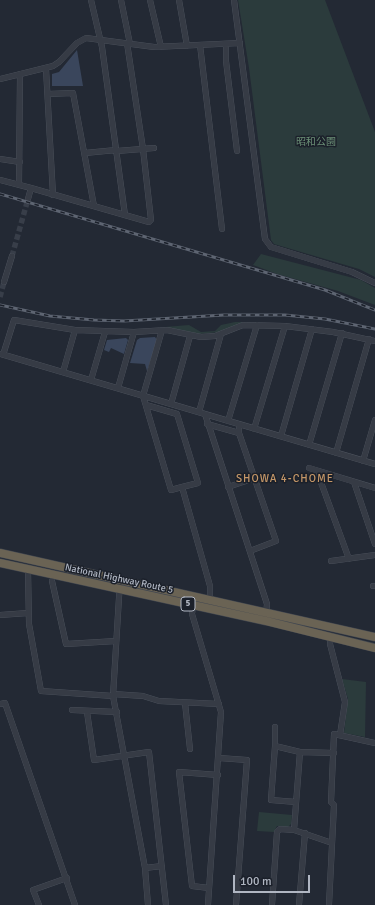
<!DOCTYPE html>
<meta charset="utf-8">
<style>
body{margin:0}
#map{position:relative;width:375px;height:905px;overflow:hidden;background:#232934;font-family:Signika,sans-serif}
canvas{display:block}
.scale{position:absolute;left:233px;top:875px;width:77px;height:18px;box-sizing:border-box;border:2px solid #b0b6c2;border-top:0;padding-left:5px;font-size:12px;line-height:14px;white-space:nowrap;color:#b0b6c2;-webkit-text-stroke:3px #1b202a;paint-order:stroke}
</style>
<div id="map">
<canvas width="375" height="905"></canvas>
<div class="scale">100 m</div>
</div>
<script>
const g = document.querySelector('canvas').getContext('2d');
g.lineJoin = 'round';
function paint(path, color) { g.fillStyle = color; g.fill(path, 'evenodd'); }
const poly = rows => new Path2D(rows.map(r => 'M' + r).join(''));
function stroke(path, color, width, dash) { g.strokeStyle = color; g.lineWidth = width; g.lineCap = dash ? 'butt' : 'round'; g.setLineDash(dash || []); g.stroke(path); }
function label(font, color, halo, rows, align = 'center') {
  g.font = font + ' Signika,"Noto Sans JP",sans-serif'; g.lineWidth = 3; g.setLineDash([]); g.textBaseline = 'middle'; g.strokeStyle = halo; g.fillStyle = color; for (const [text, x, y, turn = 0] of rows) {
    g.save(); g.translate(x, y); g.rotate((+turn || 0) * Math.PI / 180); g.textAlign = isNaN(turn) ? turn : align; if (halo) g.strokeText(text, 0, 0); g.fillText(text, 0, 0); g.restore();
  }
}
const green = poly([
 [238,0,325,0,375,132,375,277,359,269,274,244,271,240,249,68],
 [261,254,361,280,375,288,375,305,338,291,277,274,253,265],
 [235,322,244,322,219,332,200,334,165,327,189,325,201,332,215,331,221,325],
 [342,679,366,682,365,737,344,733,348,699],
 [259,812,292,815,291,824,288,827,277,826,274,832,257,831]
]);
const water = poly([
 [77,50,83,86,52,86,52,74,59,72],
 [155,337,157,340,147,371,145,364,130,363,137,340,140,338],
 [126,338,128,340,124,354,111,348,109,352,104,350,107,340]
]);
const minorTunnel = poly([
 [12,256,28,199],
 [0,297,4,282]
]);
const minor = poly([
 [91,0,102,47,125,215],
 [121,0,130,44],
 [150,0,161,47],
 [179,0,187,46],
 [234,0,265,239,271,247,352,272,375,283],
 [226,44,226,61,237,151],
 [200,45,222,229],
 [46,69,53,195],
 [0,79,53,66,59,62,77,43,86,38,154,47,240,43],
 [48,94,73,93,94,206],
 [117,151,154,148],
 [85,153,116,150],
 [0,159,20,162],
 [0,180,31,188,28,199],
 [19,185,20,74],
 [31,188,149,222,151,220,143,149,127,43],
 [4,282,12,256],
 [162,330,143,396,171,490,182,487,210,586,210,600],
 [1,354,375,464],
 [3,355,14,320,75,330,134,332,167,330,201,337,215,336,243,325,285,326,333,332,375,341],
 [63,372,75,330],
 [91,380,105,332],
 [118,388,134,332],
 [171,404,190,336],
 [146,405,177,414,198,483,182,487],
 [199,412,221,334],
 [205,414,267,604,266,616],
 [228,421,257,325],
 [207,424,239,433],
 [239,424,239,433,276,541,250,551],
 [254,429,285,326],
 [281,436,312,329],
 [309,445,342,333],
 [336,453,369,339],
 [363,461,375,420],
 [309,468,375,488],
 [319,471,319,477,349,559],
 [354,482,375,544],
 [228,487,255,478],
 [331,561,375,555],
 [28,570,29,624,41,691,113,696],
 [52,581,66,644,116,641],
 [120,581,113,696,145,868,148,905],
 [373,586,375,586],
 [193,606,192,614,221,712,208,905],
 [0,615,28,613],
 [331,636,330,644,345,702,340,735],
 [113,694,143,696,159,701,219,704],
 [185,703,190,749],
 [0,704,5,703,75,905],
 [72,710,117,712],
 [87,712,94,760,149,752,166,905],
 [275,746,275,727],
 [219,758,247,760,236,905],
 [296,802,271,800,275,746,300,752,334,753],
 [294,830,300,752],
 [145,868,162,866],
 [209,888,192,886,179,772,218,775],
 [39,905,33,890,67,878],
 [272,905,277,832,280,829,294,830,332,843],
 [299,905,305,833],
 [329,905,334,805,331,802,334,734,375,743]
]);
const highway = poly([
 [0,553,375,637],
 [0,563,266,621,375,648]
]);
const rail = poly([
 [0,194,325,290,375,310],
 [0,305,50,316,94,320,124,321,224,315,285,315,325,319,375,329]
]);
const shields = [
 [188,604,14]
];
const shieldNames = [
 ["5",188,604]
];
const parkNames = [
 ["昭和公園",316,142]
];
const streetNames = [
 ["National Highway Route 5",119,579,12]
];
const neighbourhoodNames = [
 ["SHOWA 4-CHOME",285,479]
];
paint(green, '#2b3b3c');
paint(water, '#3a465c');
stroke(minorTunnel, '#383e49', 5.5, [5.5, 3]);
stroke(minor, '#535963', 6);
stroke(highway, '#404650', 9);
stroke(minor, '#363b45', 5.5);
stroke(highway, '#6a6354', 8);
stroke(rail, '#5d6471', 3);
stroke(rail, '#1b202a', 1.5, [4.5]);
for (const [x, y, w] of shields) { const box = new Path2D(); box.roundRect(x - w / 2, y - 7, w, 14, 3); g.fillStyle = '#1b202a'; g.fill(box); stroke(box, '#b0b6c2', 1); }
label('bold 9px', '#b0b6c2', null, shieldNames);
label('10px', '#6b8f76', '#1b202a', parkNames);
label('10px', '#b0b6c2', '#1b202a', streetNames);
g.letterSpacing = '1px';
label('11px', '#c59768', '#1b202a', neighbourhoodNames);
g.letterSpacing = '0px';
</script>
